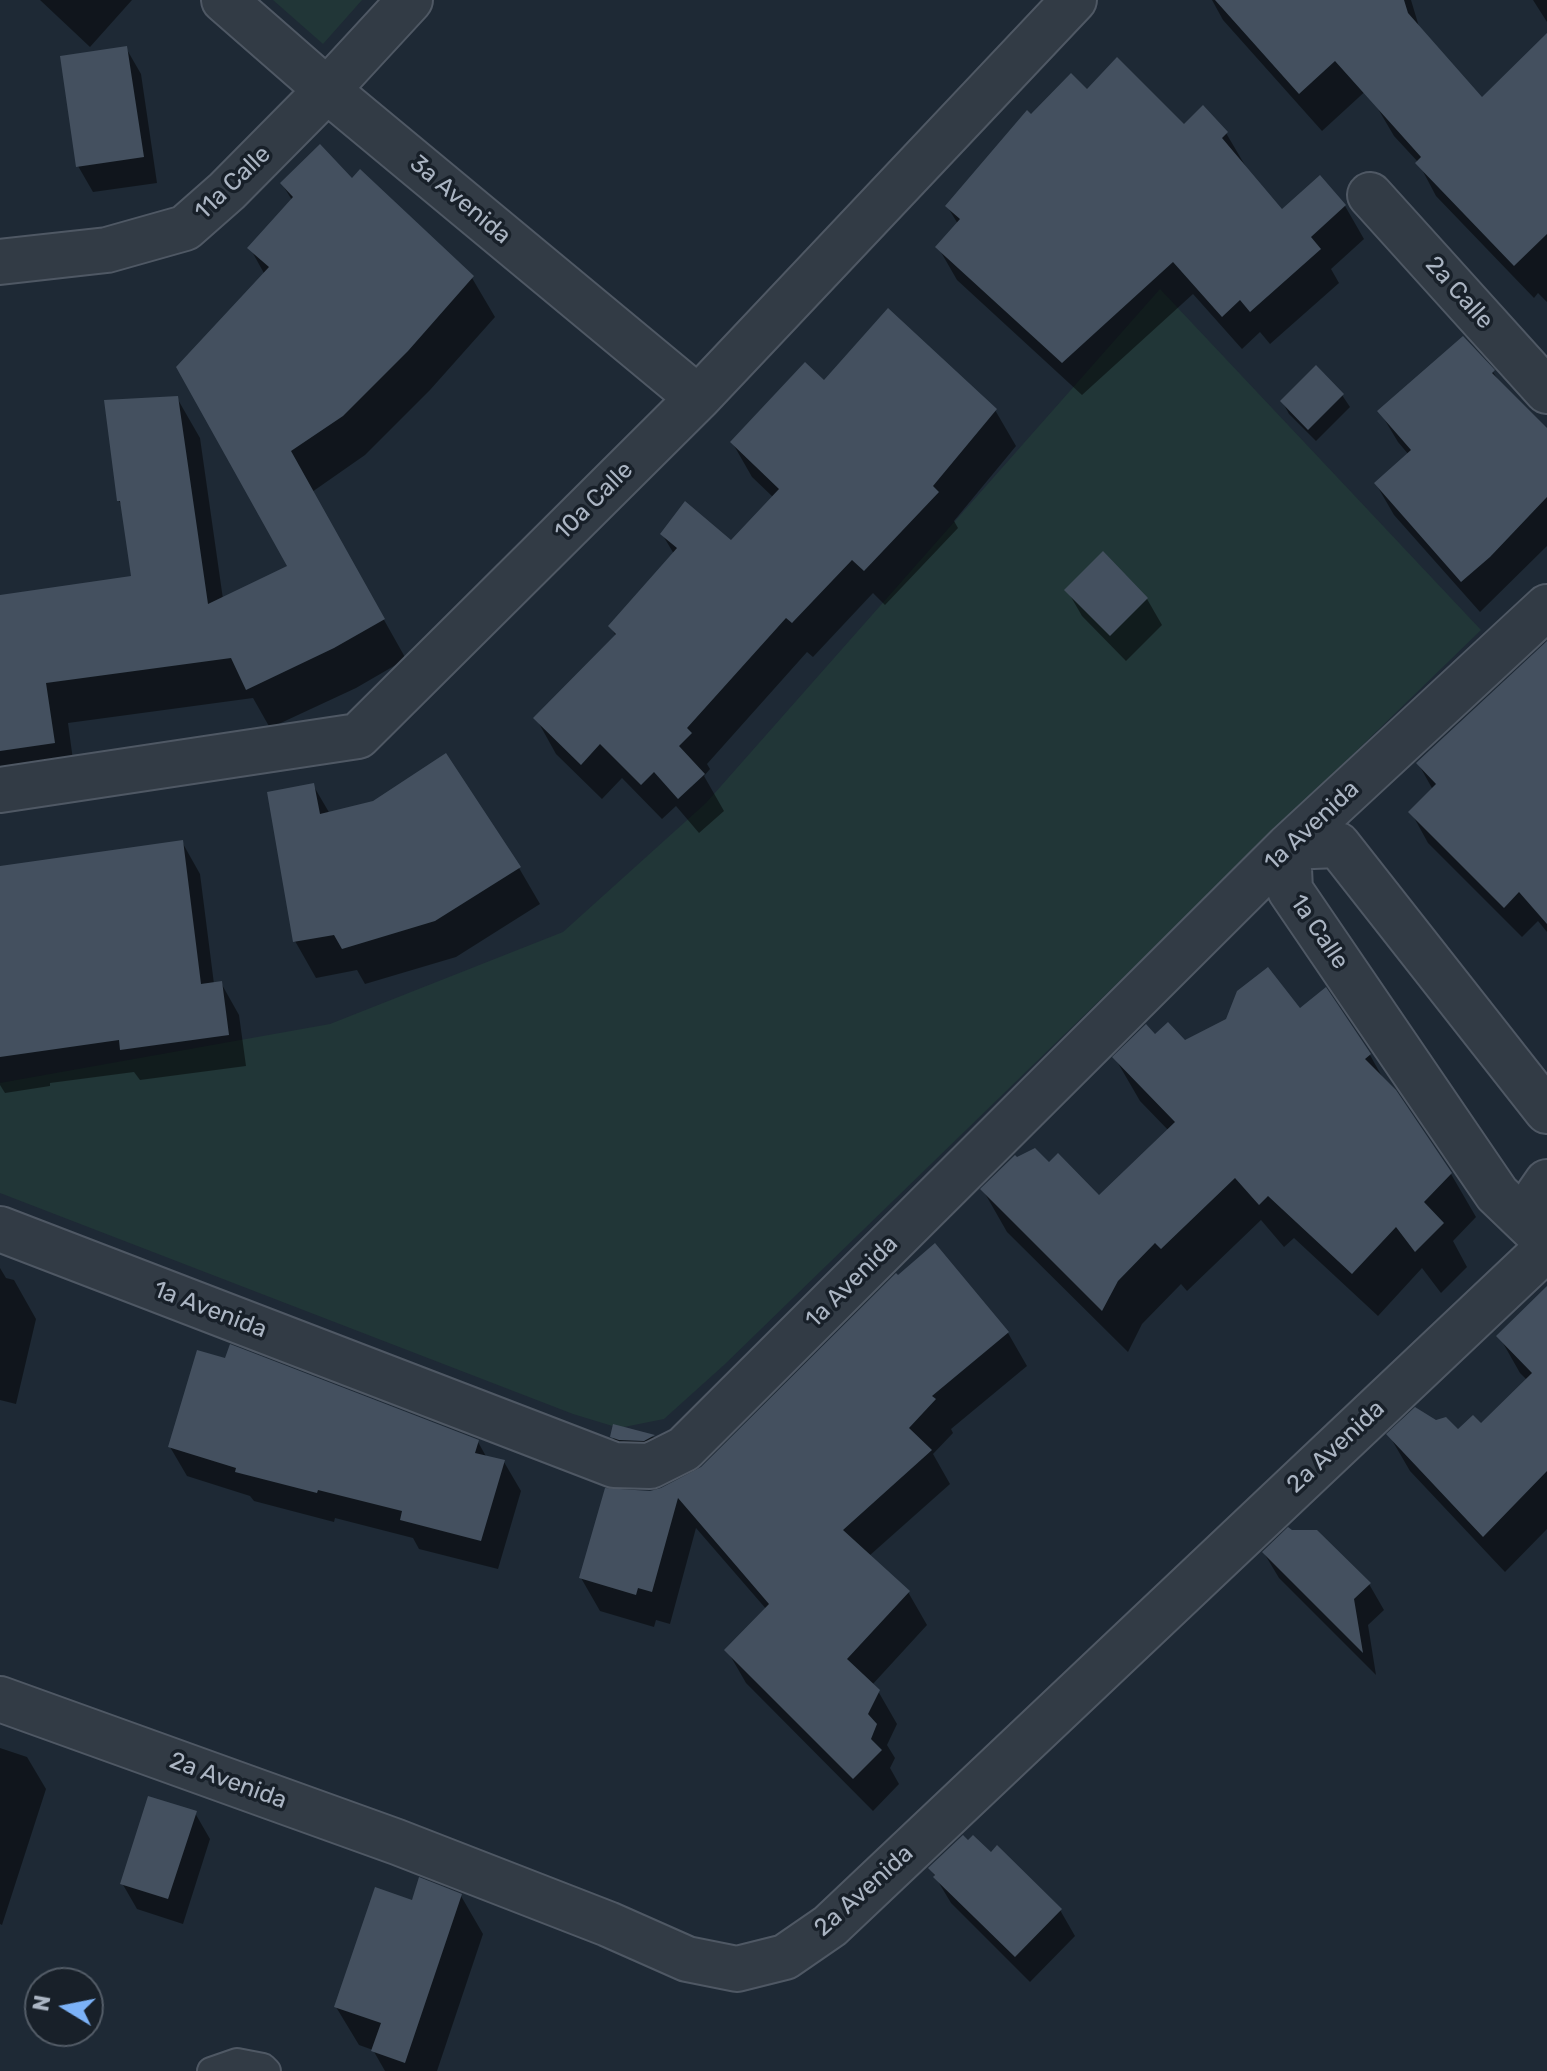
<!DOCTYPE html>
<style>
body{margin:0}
#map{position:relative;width:1547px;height:2071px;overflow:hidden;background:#1e2935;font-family:Rubik,sans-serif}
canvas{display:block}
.north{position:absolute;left:24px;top:1967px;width:80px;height:80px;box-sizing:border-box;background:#182029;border:2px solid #535c67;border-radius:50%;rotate:280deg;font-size:22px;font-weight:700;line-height:32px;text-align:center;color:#abb5c3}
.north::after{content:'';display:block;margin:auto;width:28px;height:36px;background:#7cb2f7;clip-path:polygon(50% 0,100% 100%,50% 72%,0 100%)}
</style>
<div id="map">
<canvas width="1547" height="2071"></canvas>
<div class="north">N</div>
</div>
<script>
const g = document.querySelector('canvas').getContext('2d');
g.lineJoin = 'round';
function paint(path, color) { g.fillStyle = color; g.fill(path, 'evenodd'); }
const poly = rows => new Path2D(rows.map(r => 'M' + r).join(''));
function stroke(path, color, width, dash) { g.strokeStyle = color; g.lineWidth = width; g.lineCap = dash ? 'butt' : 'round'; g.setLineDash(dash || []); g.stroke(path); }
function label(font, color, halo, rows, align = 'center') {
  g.font = font + ' Rubik,sans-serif'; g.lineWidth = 7; g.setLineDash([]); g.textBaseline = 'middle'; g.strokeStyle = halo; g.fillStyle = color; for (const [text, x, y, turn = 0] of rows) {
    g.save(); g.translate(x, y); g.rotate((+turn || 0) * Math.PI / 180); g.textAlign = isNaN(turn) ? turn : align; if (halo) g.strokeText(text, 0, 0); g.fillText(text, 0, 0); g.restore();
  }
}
const green = poly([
 [273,0,362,0,323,44],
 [1160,289,1481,630,724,1365,664,1419,619,1428,573,1414,0,1193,0,1083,330,1024,563,932,706,803]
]);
const shadow = poly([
 [40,0,132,0,90,47],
 [1212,0,1411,0,1420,30,1482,99,1547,62,1547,302,1538,293,1534,298,1436,196,1418,162,1394,136,1374,102,1370,87,1322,131,1223,20],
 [1533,0,1547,0,1547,22],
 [126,48,141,74,157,183,93,192,78,166],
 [1087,92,1184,127,1226,133,1246,167,1282,212,1320,178,1345,206,1364,239,1331,269,1339,283,1270,344,1260,332,1242,349,1193,294,1082,395,957,280,938,247,958,224,947,206,1031,117],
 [352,181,472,278,495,317,430,390,365,455,312,492,406,659,356,688,270,728,253,698,68,723,76,782,0,786,0,597,134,578,123,508,119,501,177,398,200,438,223,599,290,567,265,275,250,248,292,200,282,184],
 [1493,372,1500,383,1547,430,1547,546,1480,612,1394,515,1376,484,1409,455,1398,442,1380,412],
 [824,383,995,410,1016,446,954,521,958,528,885,605,873,593,813,657,807,652,707,764,710,769,704,776,724,811,699,833,676,806,662,819,622,778,602,799,556,754,536,718,616,636,610,626,674,554,662,534,732,542,774,498,752,477,732,442],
 [1342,395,1350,407,1316,441,1289,414,1282,401],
 [1103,554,1147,599,1162,625,1126,661,1082,616,1067,590],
 [1547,644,1547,932,1538,921,1522,937,1428,843,1411,812,1433,790,1418,763],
 [313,785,330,814,519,868,540,904,456,957,365,984,357,970,316,978,295,941],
 [182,842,200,874,214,984,221,983,239,1015,246,1066,140,1080,134,1072,50,1083,50,1086,5,1093,0,1085,0,867],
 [1300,1011,1370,1055,1385,1082,1451,1174,1476,1217,1453,1241,1467,1267,1441,1293,1422,1268,1378,1316,1294,1238,1284,1247,1261,1220,1187,1291,1181,1284,1142,1324,1128,1352,1007,1232,983,1190,1049,1165,1099,1198,1169,1131,1140,1101,1115,1058,1155,1037,1185,1042],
 [935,1246,1008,1333,1027,1366,951,1429,953,1433,933,1454,950,1484,869,1556,908,1592,927,1625,872,1685,878,1691,897,1724,887,1745,895,1758,890,1768,899,1784,873,1811,746,1683,727,1650,767,1610,696,1528,670,1624,656,1620,654,1627,600,1611,581,1578,650,1493,662,1490,702,1469,898,1278],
 [0,1268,6,1278,14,1280,36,1319,16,1404,0,1400],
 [1547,1311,1547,1529,1505,1572,1410,1471,1389,1435,1458,1431,1481,1426,1528,1381,1520,1373,1499,1336],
 [226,1361,478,1442,487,1458,504,1462,521,1491,498,1569,419,1549,413,1538,335,1518,334,1522,254,1501,250,1496,187,1476,170,1447],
 [615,1426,654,1437,668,1462,627,1462,612,1436],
 [1264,1553,1369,1584,1384,1610,1368,1625,1376,1675,1279,1578],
 [0,1748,27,1757,46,1789,2,1925,0,1924],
 [195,1813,210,1839,183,1924,137,1909,122,1883],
 [930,1868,1060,1910,1075,1936,1030,1982,951,1903],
 [461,1896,483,1934,437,2071,385,2071,373,2050,359,2045,336,2007,413,1902]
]);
const building = poly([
 [1215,0,1404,0,1408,13,1482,97,1547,33,1547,234,1514,266,1415,163,1421,157,1335,61,1299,94],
 [127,46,144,157,76,167,60,56],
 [1117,57,1184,124,1203,105,1228,132,1222,138,1282,209,1320,175,1346,205,1311,237,1321,249,1250,312,1240,300,1222,317,1173,262,1062,363,935,247,960,219,945,206,1027,110,1031,114,1071,73,1087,89],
 [320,144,352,178,360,169,474,276,408,351,343,416,291,451,385,619,334,648,246,690,231,658,46,683,55,743,0,751,0,595,131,576,120,501,117,501,104,400,178,396,208,604,287,566,176,367,269,267,247,248,293,197,280,183],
 [888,308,997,409,933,486,939,492,864,571,852,560,792,623,786,618,687,728,692,733,679,746,705,774,678,799,654,772,641,785,600,744,581,765,533,718,616,634,608,626,677,548,660,534,685,501,731,540,779,489,730,442,805,362,824,380],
 [1463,336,1495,370,1492,373,1547,428,1547,497,1490,557,1461,582,1374,483,1411,450,1377,411],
 [1316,365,1344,394,1308,430,1280,401],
 [1103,551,1148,598,1110,636,1064,590],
 [1547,641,1547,924,1519,892,1504,908,1408,812,1436,784,1416,763],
 [446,753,521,867,435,921,342,949,334,935,293,942,267,792,314,783,320,814,373,801],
 [183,840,201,984,222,981,229,1035,120,1050,119,1040,0,1057,0,866],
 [1268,967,1300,1008,1326,987,1371,1054,1365,1059,1396,1090,1452,1173,1424,1202,1444,1223,1415,1252,1396,1227,1352,1274,1268,1196,1259,1205,1235,1178,1161,1249,1155,1243,1118,1281,1102,1311,980,1189,1015,1155,1017,1157,1035,1148,1049,1162,1058,1153,1099,1195,1175,1122,1112,1057,1146,1024,1155,1034,1168,1022,1185,1040,1226,1019,1237,991],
 [935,1243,1009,1332,932,1396,936,1399,909,1428,932,1450,843,1530,910,1591,847,1659,880,1690,868,1714,877,1724,871,1739,882,1750,853,1779,724,1650,769,1604,678,1498,652,1592,638,1588,636,1595,579,1578,605,1488,650,1491,661,1488,701,1467,896,1273,898,1275],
 [1547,1286,1547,1471,1483,1537,1386,1434,1415,1407,1436,1420,1446,1417,1458,1429,1473,1415,1481,1423,1532,1373,1496,1336],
 [230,1344,479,1440,475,1453,505,1460,481,1541,400,1520,402,1511,318,1490,317,1493,235,1472,236,1468,168,1447,197,1350,225,1358],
 [613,1424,655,1435,644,1441,619,1440,610,1437],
 [1288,1527,1292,1530,1317,1530,1371,1583,1354,1599,1363,1653,1262,1552],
 [148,1796,197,1811,168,1899,120,1884],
 [963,1835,968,1840,973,1835,991,1852,997,1845,1062,1909,1015,1957,933,1877,935,1875,928,1868],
 [419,1877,462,1894,405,2063,371,2051,381,2023,334,2007,375,1887,412,1900]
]);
const lane = poly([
 [211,2071,237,2062,263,2067,267,2071]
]);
const street = poly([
 [224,0,327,90,698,398],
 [1370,195,1547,391],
 [0,262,107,250,185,228,227,191,327,90,410,0],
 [0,790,358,736,698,398,1074,0],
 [1547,1111,1338,845,1288,847,1290,890,1497,1194,1547,1242],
 [1547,1182,1538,1195,1534,1209,1536,1222,1547,1241],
 [0,1229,614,1465,650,1466,684,1449,1288,847,1547,607],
 [0,1699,397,1842,608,1924,687,1959,737,1969,785,1957,830,1926,1547,1248]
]);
const streetNames = [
 ["11a Calle",233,183,-44],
 ["3a Avenida",460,200,40],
 ["2a Calle",1459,293,48],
 ["10a Calle",594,501,-45],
 ["1a Avenida",1312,826,-43],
 ["1a Calle",1319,932,56],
 ["1a Avenida",852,1282,-45],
 ["1a Avenida",210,1310,21],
 ["2a Avenida",1336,1447,-43],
 ["2a Avenida",228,1781,20],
 ["2a Avenida",864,1891,-42]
];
paint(green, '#213637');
paint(shadow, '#0007');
paint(building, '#44505f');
stroke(lane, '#4f5864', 30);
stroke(street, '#4f5864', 48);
stroke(lane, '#323b45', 26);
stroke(street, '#323b45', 44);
label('24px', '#abb5c3', '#182029', streetNames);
</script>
